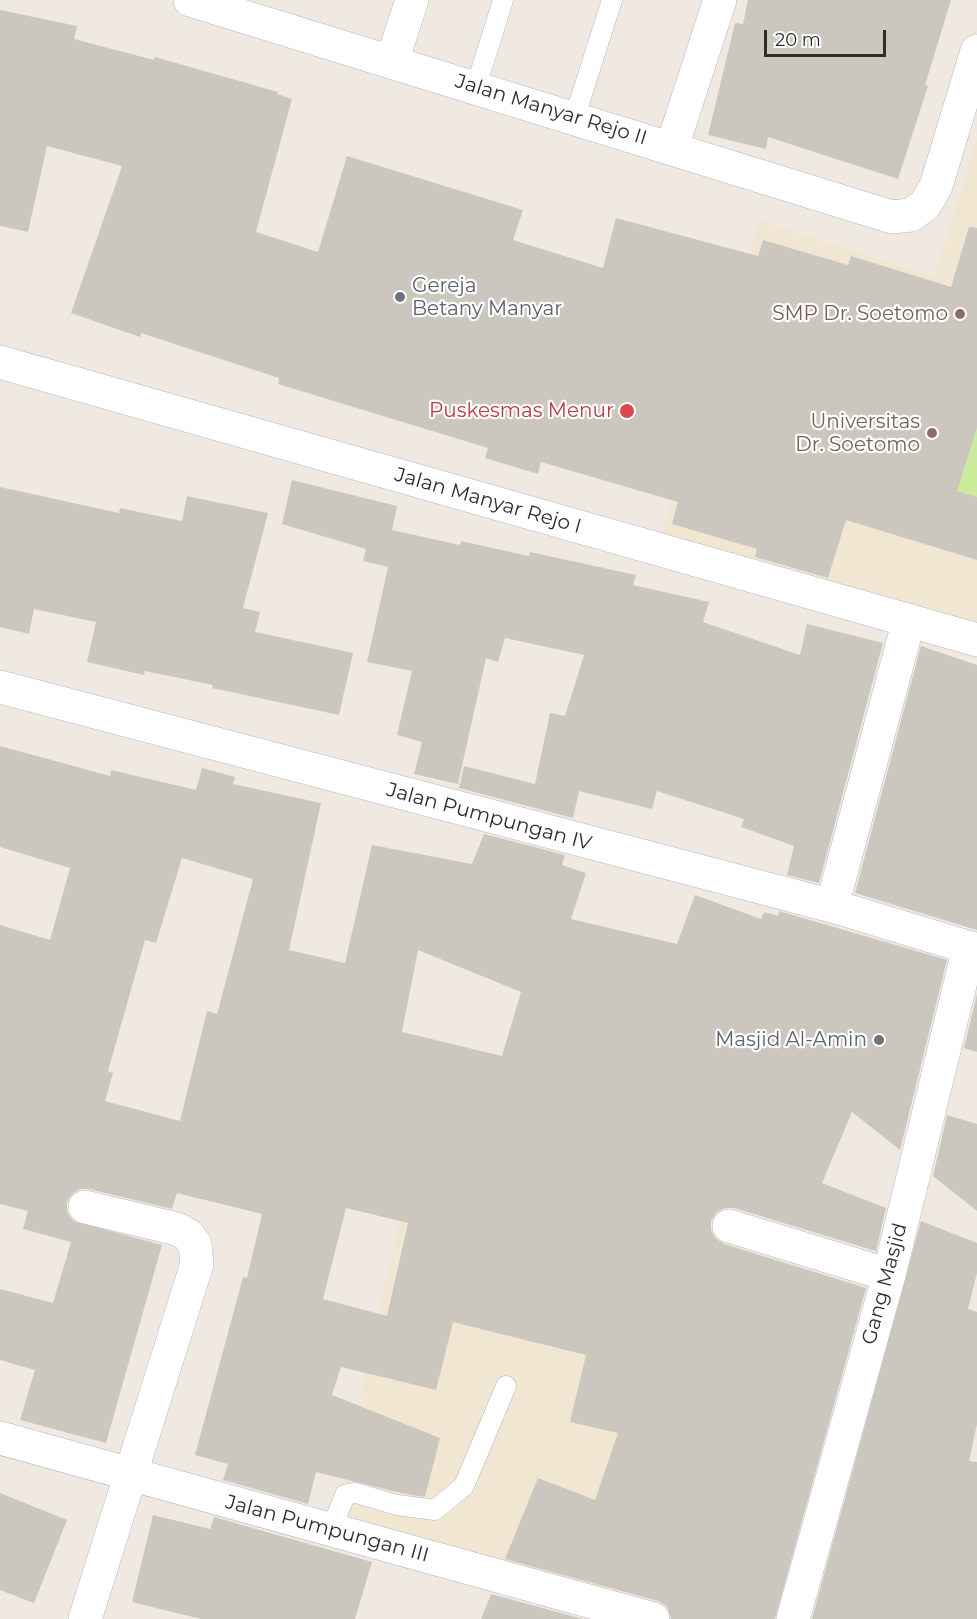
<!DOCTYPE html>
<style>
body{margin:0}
#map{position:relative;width:977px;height:1619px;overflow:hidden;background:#efe9e1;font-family:Montserrat,sans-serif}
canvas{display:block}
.scale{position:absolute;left:764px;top:30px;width:122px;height:27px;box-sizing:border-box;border:3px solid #2e2e2e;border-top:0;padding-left:8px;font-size:18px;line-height:21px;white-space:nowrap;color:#2e2e2e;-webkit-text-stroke:4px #fff;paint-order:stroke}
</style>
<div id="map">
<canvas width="977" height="1619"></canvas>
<div class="scale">20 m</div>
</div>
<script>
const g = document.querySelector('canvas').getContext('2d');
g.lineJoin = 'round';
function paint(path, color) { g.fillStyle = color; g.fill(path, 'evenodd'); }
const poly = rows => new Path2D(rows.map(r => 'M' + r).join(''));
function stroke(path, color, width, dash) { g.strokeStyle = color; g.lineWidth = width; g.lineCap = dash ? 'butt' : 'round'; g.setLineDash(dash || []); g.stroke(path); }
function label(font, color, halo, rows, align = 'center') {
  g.font = font + ' Montserrat,sans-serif'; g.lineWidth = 4.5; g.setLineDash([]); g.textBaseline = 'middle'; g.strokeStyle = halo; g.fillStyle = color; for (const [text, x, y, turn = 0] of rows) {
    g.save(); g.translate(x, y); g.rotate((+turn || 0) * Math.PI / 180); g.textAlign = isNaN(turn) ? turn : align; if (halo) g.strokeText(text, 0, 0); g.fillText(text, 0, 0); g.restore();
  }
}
const education = poly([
 [977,139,977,627,660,539,759,220,934,277],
 [421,1123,496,1183,730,1239,671,1459,659,1456,616,1595,333,1519]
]);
const pitch = poly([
 [977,428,977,497,957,491]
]);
const building = poly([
 [748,0,951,0,925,85,928,86,898,179,768,137,766,149,708,135,735,23,743,24],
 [0,10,77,26,74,39,154,60,155,57,278,92,277,94,292,99,256,232,318,252,347,156,523,210,513,240,603,268,616,218,758,256,763,240,848,265,851,256,951,287,969,227,977,228,977,428,957,491,977,497,977,560,846,520,828,578,755,557,757,549,672,524,678,502,541,462,538,474,485,458,488,448,278,384,279,378,141,333,140,337,71,313,122,166,47,146,28,232,0,226],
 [292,480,397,506,392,530,460,545,461,541,529,556,530,552,636,575,633,585,709,602,703,622,800,655,807,624,883,643,819,883,787,875,794,846,741,827,744,819,657,791,652,809,579,791,573,818,459,788,464,766,535,784,550,713,565,716,584,655,505,638,498,662,486,658,458,784,414,774,422,742,397,735,412,671,367,662,388,567,363,561,366,549,282,524],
 [0,487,119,513,120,508,182,521,187,496,268,513,243,608,260,612,255,632,353,653,339,715,212,688,213,685,145,671,144,675,87,662,96,622,34,609,29,634,0,627],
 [921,646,977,665,977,930,855,893],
 [0,746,110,776,111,770,196,790,202,768,235,777,233,784,321,803,289,950,345,963,372,845,472,864,484,834,565,855,562,865,586,873,571,919,677,944,695,895,761,919,764,912,778,916,779,911,947,960,900,1150,852,1112,822,1183,886,1208,876,1251,734,1208,725,1208,717,1212,711,1221,711,1230,715,1238,724,1244,866,1288,775,1619,671,1619,667,1606,658,1601,505,1559,538,1478,595,1500,618,1433,570,1422,586,1355,453,1322,436,1390,341,1367,332,1395,440,1438,425,1497,401,1493,316,1472,308,1504,223,1480,228,1464,195,1455,243,1277,247,1278,262,1214,177,1193,172,1209,89,1189,80,1189,72,1194,67,1202,67,1212,73,1221,162,1245,106,1443,20,1420,35,1370,0,1360,0,1289,53,1303,71,1242,23,1229,28,1211,0,1204,0,925,50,940,70,868,0,847],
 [182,858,253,879,217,1014,207,1011,180,1121,105,1101,113,1073,108,1071,145,940,156,943],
 [418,950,521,992,502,1056,402,1032],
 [346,1208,408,1223,387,1316,323,1299],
 [977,994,977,1052,964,1048],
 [947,1115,977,1124,977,1211,933,1176],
 [921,1221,977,1243,977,1273,968,1309,977,1312,977,1424,969,1461,977,1462,977,1619,812,1619],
 [0,1493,67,1520,34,1603,0,1590],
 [153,1515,210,1529,214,1517,372,1562,355,1619,201,1619,132,1602],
 [491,1594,583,1619,481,1619]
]);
const service = poly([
 [476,87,503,0],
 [574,119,612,0],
 [331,1530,345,1495,349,1494,356,1493,397,1505,435,1510,464,1486,506,1386]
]);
const minor = poly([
 [190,0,892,217,911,215,925,205,936,186,977,51],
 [392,61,412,0],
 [672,147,720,0],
 [0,362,977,640],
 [0,687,832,906,977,950],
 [832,906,909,620],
 [729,1226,889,1275],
 [0,1438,653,1619],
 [85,1619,197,1264,195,1244,188,1235,177,1229,85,1207],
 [793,1619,889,1275,969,948]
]);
const markers = [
 [400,297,6,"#6b7280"],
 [960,314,6,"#8d6e63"],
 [627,411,8,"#e0444e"],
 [932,433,6,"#8d6e63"],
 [879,1040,6,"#6b7280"]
];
const streetNames = [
 ["Jalan Manyar Rejo II",551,110,17],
 ["Jalan Manyar Rejo I",488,501,16],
 ["Jalan Pumpungan IV",489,817,15],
 ["Gang Masjid",885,1284,-75],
 ["Jalan Pumpungan III",327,1529,15]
];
const worshipNames = [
 ["Gereja",412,286],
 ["Betany Manyar",412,309],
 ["Masjid Al-Amin",867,1040,"right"]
];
const educationNames = [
 ["SMP Dr. Soetomo",948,314],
 ["Universitas",920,422],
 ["Dr. Soetomo",920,445]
];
const healthNames = [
 ["Puskesmas Menur",614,411]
];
paint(education, '#f0e6d1');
paint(pitch, '#c9ec9a');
paint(building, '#cbc7bf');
stroke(service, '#b4b7c1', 21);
stroke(minor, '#b4b7c1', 34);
stroke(service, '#fff', 20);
stroke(minor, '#fff', 33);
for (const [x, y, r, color] of markers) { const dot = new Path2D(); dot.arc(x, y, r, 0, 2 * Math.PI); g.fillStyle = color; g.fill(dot); stroke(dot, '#fff', 2); }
label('20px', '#2e2e2e', '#fff', streetNames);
label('20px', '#5b616d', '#fff', worshipNames, 'left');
label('20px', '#785e54', '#fff', educationNames, 'right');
label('20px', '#be3a42', '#fff', healthNames, 'right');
</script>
